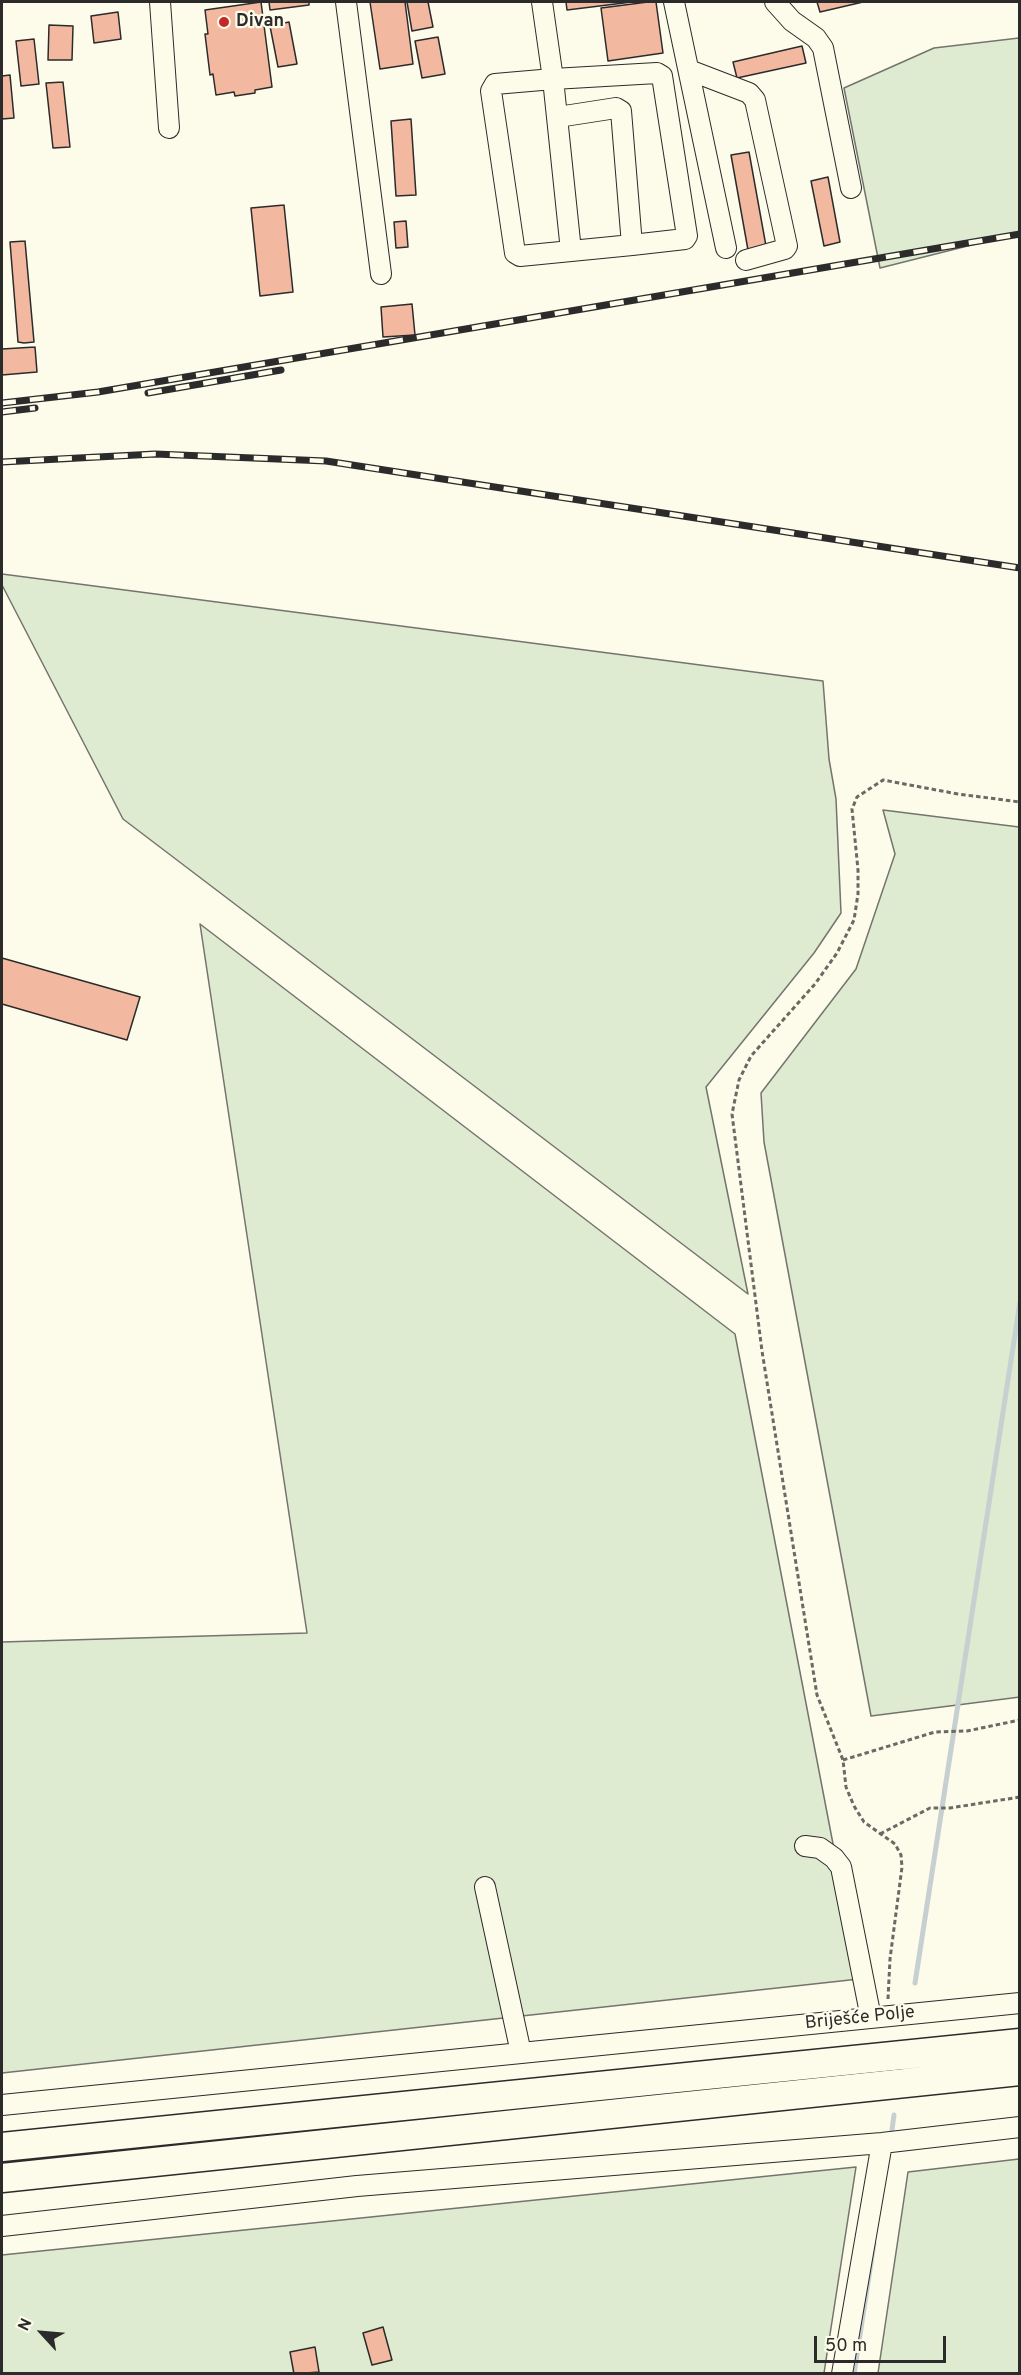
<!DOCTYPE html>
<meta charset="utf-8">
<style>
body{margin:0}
#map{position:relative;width:1021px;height:2375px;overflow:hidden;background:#fdfbea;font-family:Overpass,sans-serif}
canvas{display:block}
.frame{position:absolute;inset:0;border:3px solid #2b2b2b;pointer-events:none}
.north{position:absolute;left:12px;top:2303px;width:60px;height:60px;-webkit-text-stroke:4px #fdfbea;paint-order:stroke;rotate:296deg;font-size:16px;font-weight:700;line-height:24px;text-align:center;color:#2b2b2b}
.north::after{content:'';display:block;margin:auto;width:21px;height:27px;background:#2b2b2b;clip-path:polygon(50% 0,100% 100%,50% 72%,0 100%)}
.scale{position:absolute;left:814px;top:2336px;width:132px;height:27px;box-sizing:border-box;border:3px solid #2b2b2b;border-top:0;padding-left:8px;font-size:18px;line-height:21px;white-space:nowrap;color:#2b2b2b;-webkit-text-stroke:4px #fdfbea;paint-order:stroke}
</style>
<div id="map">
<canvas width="1021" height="2375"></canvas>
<div class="frame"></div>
<div class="north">N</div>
<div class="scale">50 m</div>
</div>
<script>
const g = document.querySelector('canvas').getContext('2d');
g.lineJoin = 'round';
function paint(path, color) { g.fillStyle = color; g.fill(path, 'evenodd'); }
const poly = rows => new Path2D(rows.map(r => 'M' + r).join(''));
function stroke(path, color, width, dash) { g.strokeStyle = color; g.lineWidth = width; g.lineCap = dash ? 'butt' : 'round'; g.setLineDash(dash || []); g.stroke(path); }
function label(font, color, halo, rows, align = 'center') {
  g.font = font + ' Overpass,sans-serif'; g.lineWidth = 4.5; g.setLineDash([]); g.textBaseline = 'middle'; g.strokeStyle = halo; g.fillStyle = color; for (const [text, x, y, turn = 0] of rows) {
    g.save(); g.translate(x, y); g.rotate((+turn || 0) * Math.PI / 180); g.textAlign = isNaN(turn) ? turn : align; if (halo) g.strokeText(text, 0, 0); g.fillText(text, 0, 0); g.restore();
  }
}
const green = poly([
 [1019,38,1019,233,880,268,844,88,934,48,1019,38],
 [2,574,823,681,829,759,836,799,841,913,814,953,706,1087,748,1294,123,819,2,585,2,574],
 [883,810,1019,827,1020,1697,871,1716,764,1142,761,1093,856,969,895,854,883,810],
 [200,924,735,1334,859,1979,2,2073,2,1642,307,1633,200,924],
 [1019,2159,1019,2373,878,2373,908,2172,1019,2159],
 [856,2167,824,2373,2,2373,2,2255,856,2167]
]);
const stream = poly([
 [915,1983,1020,1302],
 [892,2130,894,2115],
 [854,2374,874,2243]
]);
const building = poly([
 [261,2,272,87,255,90,255,93,235,96,234,92,216,95,213,74,210,75,205,34,208,34,205,10,261,2],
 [269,2,309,2,309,5,270,10,269,2],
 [370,2,405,2,413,64,380,69,370,2],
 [407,2,428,2,433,27,412,31,407,2],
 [566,2,632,2,567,10,566,2],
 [648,2,656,2,663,53,608,61,601,8,648,2],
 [817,2,863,2,820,12,817,2],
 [118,12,121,39,94,43,91,16,118,12],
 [289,22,297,64,278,67,270,26,289,22],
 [49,25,73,26,72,60,48,60,49,25],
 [438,37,445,74,422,78,415,41,438,37],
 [34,39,39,84,21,86,16,41,34,39],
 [802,46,806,63,737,78,733,62,802,46],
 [10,75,14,118,2,119,2,76,10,75],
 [63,82,70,147,53,148,46,83,63,82],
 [411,119,416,195,396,196,391,121,411,119],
 [749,152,766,246,748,250,731,155,749,152],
 [828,177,840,242,824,246,811,181,828,177],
 [284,205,293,292,260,296,251,208,284,205],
 [406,221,408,247,396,248,394,222,406,221],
 [25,241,34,342,24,343,18,342,10,242,25,241],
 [412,304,415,335,383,337,381,307,412,304],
 [35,347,37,372,2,375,2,349,35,347],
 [2,958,140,997,127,1040,2,1004,2,958],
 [383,2327,392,2360,372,2365,363,2333,383,2327],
 [315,2347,319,2372,294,2374,290,2352,315,2347]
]);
const path = poly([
 [843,1760,935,1732,967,1731,1020,1720],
 [880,1834,930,1808,950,1808,1020,1797],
 [888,1999,890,1959,902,1867,901,1855,895,1844,864,1822,854,1806,846,1787,843,1760,817,1695,762,1351,732,1114,739,1080,751,1056,815,984,837,953,854,920,858,894,858,870,852,809,857,797,883,780,958,794,1020,802]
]);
const minor = poly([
 [160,2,169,128],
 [346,2,381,274],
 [542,2,553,79,657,73,662,76,687,236,685,239,632,245],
 [674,2,726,248],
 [775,2,792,21,816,38,823,48,851,188],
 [689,70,749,93,755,100,787,246,785,249,746,260],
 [553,79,571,251,520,256,515,253,491,91,495,84,553,79],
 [558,117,616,108,621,111,632,245,571,251],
 [805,1846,820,1848,834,1858,841,1867,871,2018],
 [485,1887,521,2053],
 [2,2105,1020,2003],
 [2,2226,357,2186,882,2143,1020,2127],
 [842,2374,882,2143]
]);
const highway = poly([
 [2,2147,1020,2043],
 [2,2178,1020,2071]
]);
const rail = poly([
 [148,393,281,370],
 [2,403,98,392,1020,234],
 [2,412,35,408],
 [2,462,155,454,326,461,1020,568]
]);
const markers = [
 [224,22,6,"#c62828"]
];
const poiNames = [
 ["Divan",236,22]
];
const streetNames = [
 ["Briješće Polje",860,2019,-6]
];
paint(green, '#deebd1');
stroke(green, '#74746e', 1.5);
stroke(stream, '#c7d0d0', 5);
paint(building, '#f2b8a0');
stroke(building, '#2b2b2b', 1.5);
stroke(minor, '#2b2b2b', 22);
stroke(highway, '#2b2b2b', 31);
stroke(path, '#6a6964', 3, [4.5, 3]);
stroke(minor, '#fdfbea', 20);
stroke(highway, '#fdfbea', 28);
stroke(rail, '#2b2b2b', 7);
stroke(rail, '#fdfbea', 4.5, [14]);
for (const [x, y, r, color] of markers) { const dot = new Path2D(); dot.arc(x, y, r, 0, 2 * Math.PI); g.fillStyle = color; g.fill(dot); stroke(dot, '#fdfbea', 2); }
label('bold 18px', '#2b2b2b', '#fdfbea', poiNames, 'left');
label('18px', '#2b2b2b', '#fdfbea', streetNames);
</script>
